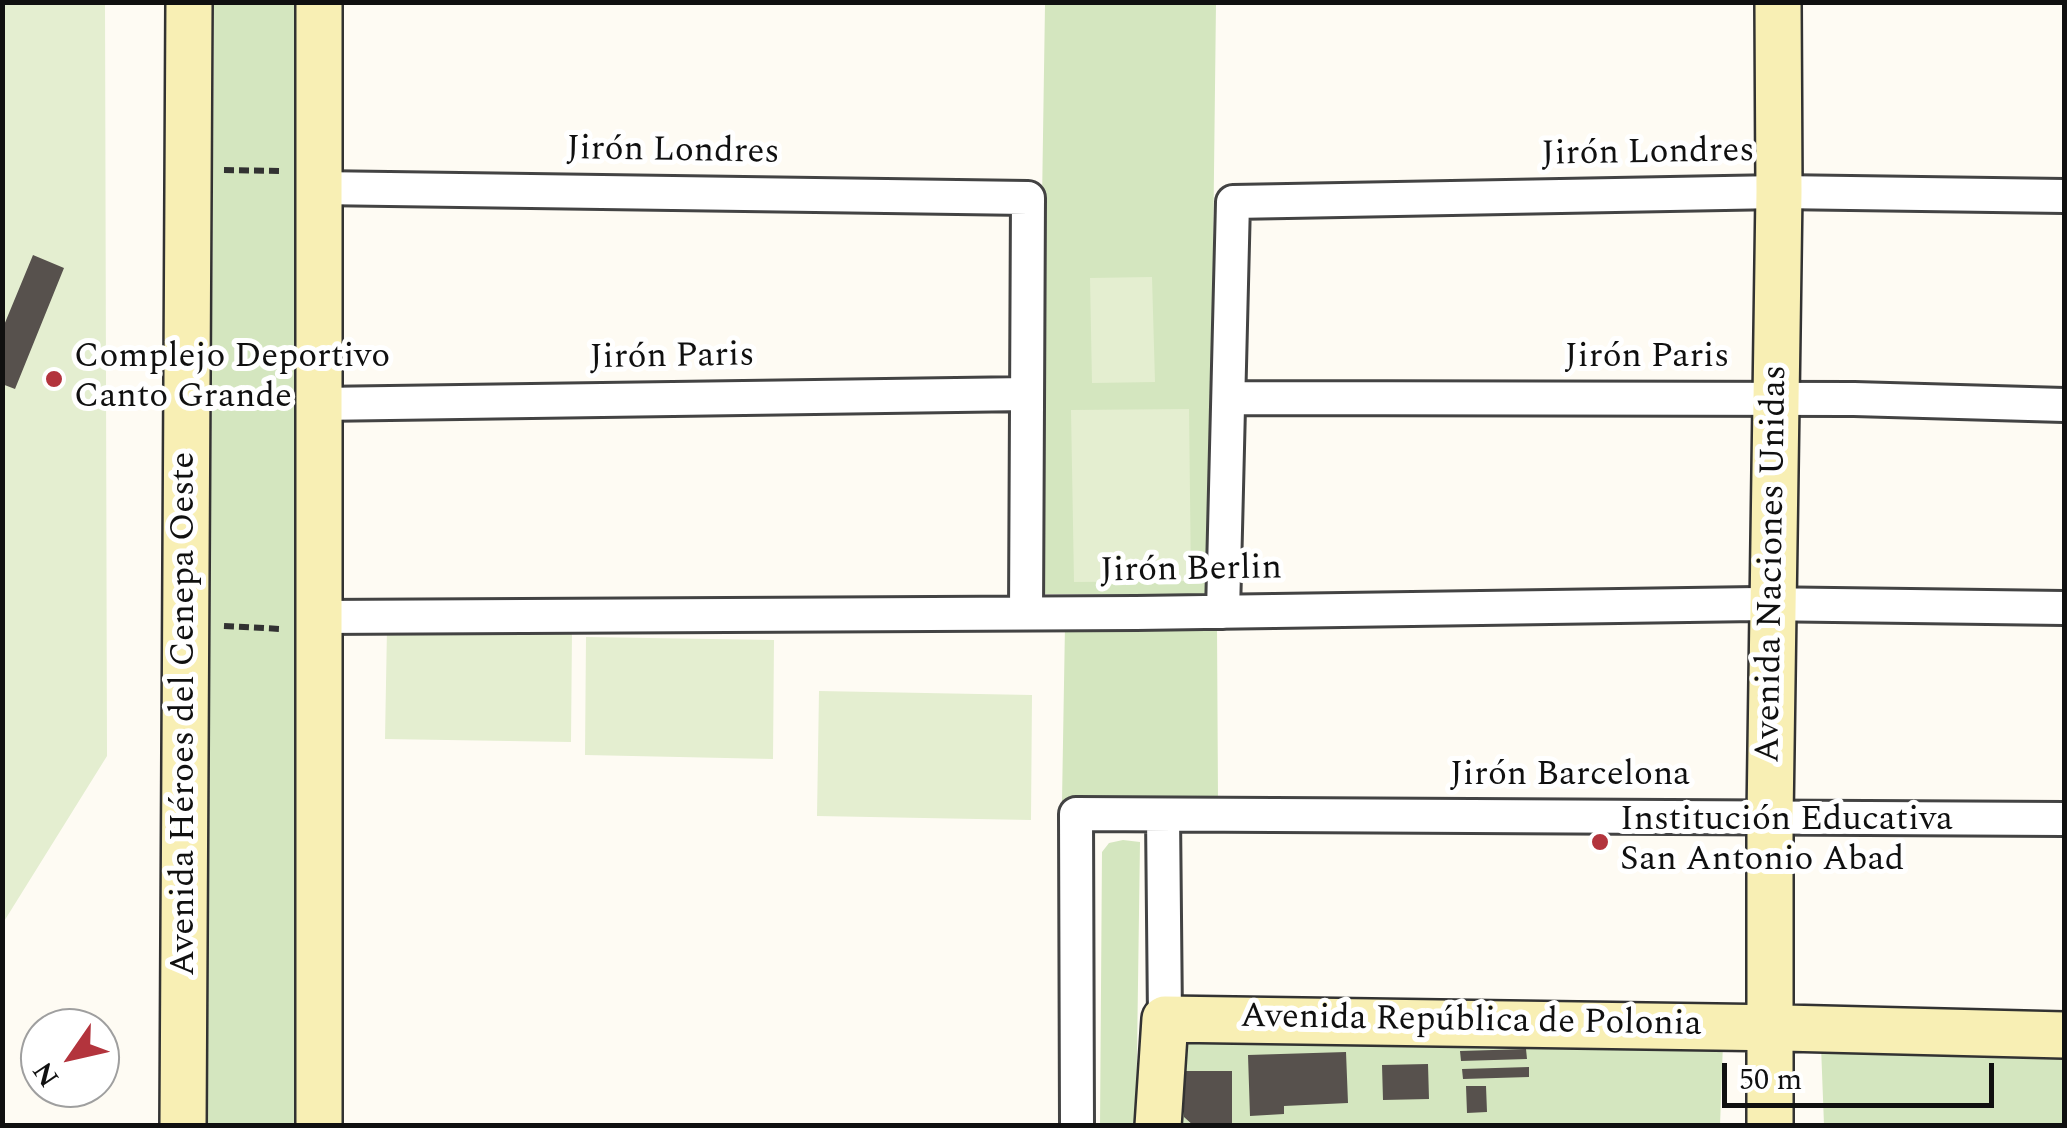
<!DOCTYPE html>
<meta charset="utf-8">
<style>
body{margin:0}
#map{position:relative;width:2067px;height:1128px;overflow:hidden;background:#fefbf3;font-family:Spectral,serif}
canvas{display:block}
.frame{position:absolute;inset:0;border:5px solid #101010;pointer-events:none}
.north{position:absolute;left:20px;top:1008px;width:100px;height:100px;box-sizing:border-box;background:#fff;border:2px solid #9f9f9f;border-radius:50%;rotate:236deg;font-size:28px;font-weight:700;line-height:40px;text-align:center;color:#101010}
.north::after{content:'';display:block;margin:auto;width:35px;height:45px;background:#b3343d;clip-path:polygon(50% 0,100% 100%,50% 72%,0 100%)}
.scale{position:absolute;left:1722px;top:1063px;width:272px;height:45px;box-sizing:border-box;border:5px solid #101010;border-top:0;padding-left:12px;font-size:30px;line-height:35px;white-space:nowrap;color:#101010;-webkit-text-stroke:8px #fff;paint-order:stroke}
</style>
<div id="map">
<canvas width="2067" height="1128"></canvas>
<div class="frame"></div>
<div class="north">N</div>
<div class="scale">50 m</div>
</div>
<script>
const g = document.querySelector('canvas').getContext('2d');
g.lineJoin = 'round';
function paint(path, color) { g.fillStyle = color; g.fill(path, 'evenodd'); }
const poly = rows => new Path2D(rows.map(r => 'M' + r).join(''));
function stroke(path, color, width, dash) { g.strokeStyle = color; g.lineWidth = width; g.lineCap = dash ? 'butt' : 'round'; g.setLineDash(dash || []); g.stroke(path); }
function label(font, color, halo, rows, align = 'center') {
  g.font = font + ' Spectral,serif'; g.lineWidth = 10; g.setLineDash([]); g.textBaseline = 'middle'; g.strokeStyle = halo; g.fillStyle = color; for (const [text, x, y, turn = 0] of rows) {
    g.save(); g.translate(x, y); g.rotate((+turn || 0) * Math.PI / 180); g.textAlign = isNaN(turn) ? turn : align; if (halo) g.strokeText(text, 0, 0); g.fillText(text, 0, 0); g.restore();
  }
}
const green = poly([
 [214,3,309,3,303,1125,207,1126],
 [1216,3,1209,594,1036,594,1045,5],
 [1065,625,1217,626,1218,801,1062,801],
 [1123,840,1140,842,1136,1125,1100,1126,1102,852,1109,843],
 [1189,1035,1723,1043,1720,1125,1168,1126,1174,1054],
 [1821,1046,2064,1047,2064,1125,1824,1125]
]);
const pitch = poly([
 [3,3,105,3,107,756,3,923],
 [1152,277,1155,382,1092,383,1090,278],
 [1189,409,1191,581,1074,582,1071,410],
 [387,628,572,631,571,742,385,739],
 [586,637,774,640,773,759,585,755],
 [819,691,1032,695,1031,820,817,816]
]);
const building = poly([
 [33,255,64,268,15,389,2,384,2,330],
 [1526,1049,1527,1059,1461,1061,1460,1051],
 [1346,1052,1348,1103,1284,1106,1284,1114,1250,1116,1248,1055],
 [1428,1064,1429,1099,1383,1100,1382,1065],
 [1529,1067,1529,1077,1463,1079,1462,1069],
 [1184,1071,1232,1071,1232,1126,1194,1126,1184,1117],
 [1466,1086,1486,1086,1487,1112,1467,1113]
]);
const path = poly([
 [224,170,281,171],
 [224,626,281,629]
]);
const street = poly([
 [318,188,1028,198,1026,613],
 [1229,398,1854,399,2064,405],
 [319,404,1027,394],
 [1223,612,1233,202,1779,192,2064,196],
 [318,617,1136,613,1757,604,2064,608],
 [1163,815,1165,1019],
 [1077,1126,1076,814,2064,819]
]);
const secondary = poly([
 [319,2,319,1126],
 [183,1126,189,2],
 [1158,1126,1165,1019,1784,1028,2064,1035],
 [1770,1126,1770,818,1779,192,1778,2]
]);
const markers = [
 [54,379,10,"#b3343d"],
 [1600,842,10,"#b3343d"]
];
const streetNames = [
 ["Jirón Londres",673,153,1],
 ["Jirón Londres",1648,155,-1],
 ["Jirón Paris",672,359,-1],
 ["Jirón Paris",1647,359],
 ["Avenida Naciones Unidas",1774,564,-89],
 ["Jirón Berlin",1191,572,-1],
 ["Avenida Héroes del Cenepa Oeste",186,714,-90],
 ["Jirón Barcelona",1570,777],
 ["Avenida República de Polonia",1471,1023,1]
];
const poiNames = [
 ["Complejo Deportivo",74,359],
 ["Canto Grande",74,399],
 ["Institución Educativa",1620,822],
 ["San Antonio Abad",1620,862]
];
paint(green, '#d4e6bf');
paint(pitch, '#e4eed0');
paint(building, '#57514d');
stroke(street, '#434343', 38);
stroke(secondary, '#323232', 50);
stroke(path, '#323232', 6, [10, 5]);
stroke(street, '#fff', 32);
stroke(secondary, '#f8efb4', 45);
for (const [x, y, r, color] of markers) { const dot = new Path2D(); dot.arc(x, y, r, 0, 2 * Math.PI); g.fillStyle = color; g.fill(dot); stroke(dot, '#fff', 4); }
label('35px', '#101010', '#fff', streetNames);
label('35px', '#101010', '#fff', poiNames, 'left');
</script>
